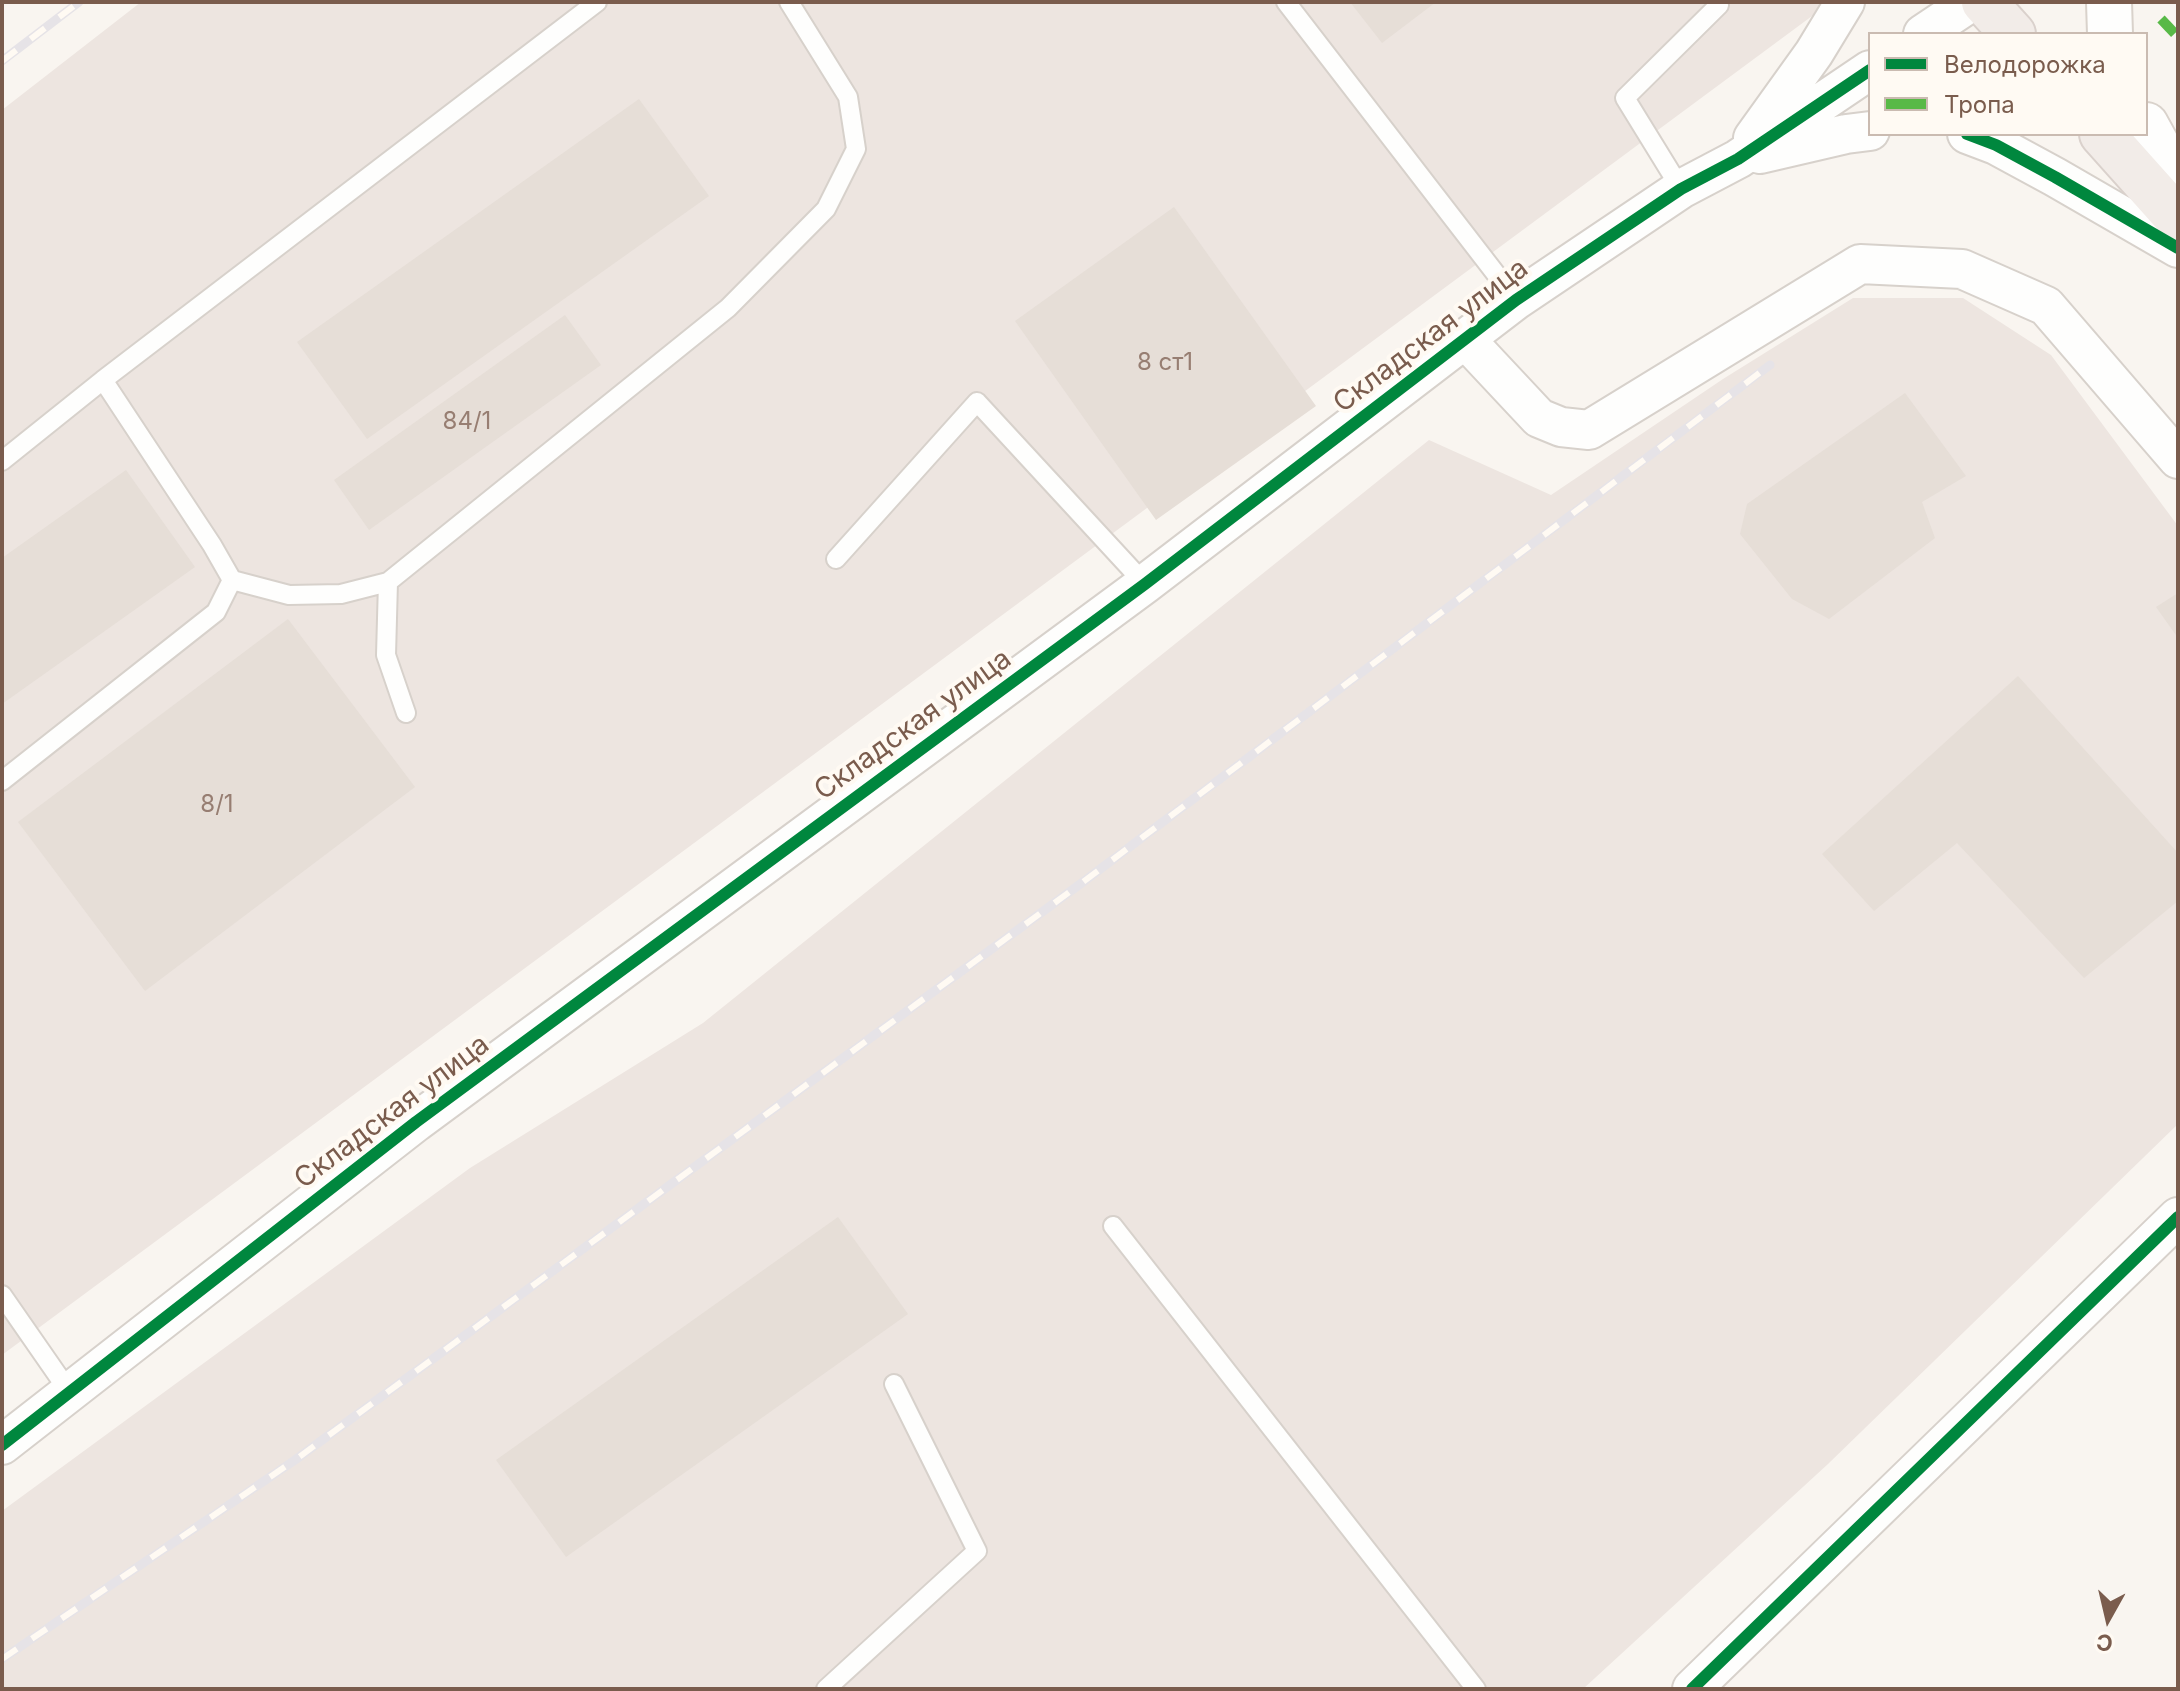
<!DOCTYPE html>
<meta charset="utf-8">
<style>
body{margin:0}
#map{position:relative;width:2180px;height:1691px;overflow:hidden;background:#f9f5f0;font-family:Inter,sans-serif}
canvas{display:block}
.frame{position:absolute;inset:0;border:4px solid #7a5c4d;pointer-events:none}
.legend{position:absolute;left:1868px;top:32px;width:280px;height:104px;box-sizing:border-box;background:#fffaf3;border:2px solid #cabbb1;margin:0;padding:10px 14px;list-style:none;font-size:24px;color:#7a5c4d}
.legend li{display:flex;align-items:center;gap:16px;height:40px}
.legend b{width:40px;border:2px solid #cabbb1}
.north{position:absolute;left:2068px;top:1579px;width:80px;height:80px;-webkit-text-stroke:6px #fffaf3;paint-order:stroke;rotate:188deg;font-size:22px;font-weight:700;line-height:32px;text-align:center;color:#7a5c4d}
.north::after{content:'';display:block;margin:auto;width:28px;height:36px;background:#7a5c4d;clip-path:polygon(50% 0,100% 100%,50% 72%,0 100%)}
</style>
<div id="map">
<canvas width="2180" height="1691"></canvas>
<div class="frame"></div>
<ul class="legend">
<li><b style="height:10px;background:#00873e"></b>Велодорожка</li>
<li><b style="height:10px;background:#58b947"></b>Тропа</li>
</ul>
<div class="north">С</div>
</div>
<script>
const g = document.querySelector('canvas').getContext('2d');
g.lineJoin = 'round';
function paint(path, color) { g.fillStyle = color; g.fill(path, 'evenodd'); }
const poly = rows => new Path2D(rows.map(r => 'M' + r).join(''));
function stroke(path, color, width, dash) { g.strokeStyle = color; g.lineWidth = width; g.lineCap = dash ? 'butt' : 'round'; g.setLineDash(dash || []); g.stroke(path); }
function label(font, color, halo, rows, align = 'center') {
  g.font = font + ' Inter,sans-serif'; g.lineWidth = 8; g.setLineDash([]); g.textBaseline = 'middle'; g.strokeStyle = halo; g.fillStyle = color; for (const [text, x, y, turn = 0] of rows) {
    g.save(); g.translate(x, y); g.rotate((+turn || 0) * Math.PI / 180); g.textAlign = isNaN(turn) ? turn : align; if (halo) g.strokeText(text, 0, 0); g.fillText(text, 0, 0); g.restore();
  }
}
const industrial = poly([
 [141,2,1831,2,2,1355,2,110],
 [1853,298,1963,298,2051,355,2178,526,2178,1124,1828,1464,1583,1689,2,1689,2,1511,470,1168,703,1023,1429,440,1551,495,1723,379]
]);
const building = poly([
 [1350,2,1436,2,1382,43],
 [639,99,709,196,367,439,297,342],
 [1174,207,1316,406,1156,520,1015,321],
 [565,315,601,365,369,530,334,480],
 [1905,393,1966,476,1922,502,1935,538,1829,619,1792,599,1740,534,1747,504],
 [126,470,195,567,2,704,2,558],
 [2178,593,2178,638,2156,607],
 [288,619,415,787,145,991,18,822],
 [2018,676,2178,853,2178,901,2084,978,1957,843,1874,911,1822,854],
 [838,1217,908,1314,566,1557,496,1460]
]);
const service = poly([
 [1286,2,1516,300],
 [1681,189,1625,98,1719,5,1717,2],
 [2,461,103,380],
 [836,559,977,402,1145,584],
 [232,580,289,595,341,594,388,582,728,308,826,209,856,149,848,97,789,2],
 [388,582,386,655,406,713],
 [2,781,216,612,232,580,212,545,103,380,597,2],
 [1113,1226,1476,1689],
 [2,1295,70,1393],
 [826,1689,977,1551,894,1384]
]);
const minor = poly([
 [1923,34,1971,2],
 [1967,134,1996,145,2055,177,2178,248],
 [1753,138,1814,53,1845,2],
 [1760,154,1846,134,1870,131],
 [1465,339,1539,418,1561,427,1589,430,1860,264,1962,269,2046,306,2178,459],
 [2,1445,416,1122,1145,584,1516,300,1681,189,1738,159,1870,70],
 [1692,1689,2178,1217]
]);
const secondary = poly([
 [2109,2,2110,34],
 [2146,125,2178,183]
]);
const trunk = poly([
 [1984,2,2013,34],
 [2102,134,2178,219]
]);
const rail = poly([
 [2,61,79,2],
 [2,1659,295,1460,1083,882,1770,365]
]);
const quiet = poly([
 [2161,19,2178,37]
]);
const cycleway = poly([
 [1967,134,1996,145,2055,177,2178,248],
 [2,1445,416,1122,1145,584,1516,300,1681,189,1738,159,1870,70],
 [1692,1689,2178,1217]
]);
const numberNames = [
 ["8 ст1",1165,363],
 ["84/1",467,422],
 ["8/1",217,805]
];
const streetNames = [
 ["Складская улица",1431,336,-37],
 ["Складская улица",913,725,-36],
 ["Складская улица",392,1112,-37]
];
paint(industrial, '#ede5e0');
paint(building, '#e6ded7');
stroke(service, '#d7d1cb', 22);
stroke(minor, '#d7d1cb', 42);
stroke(secondary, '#d9d2cb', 48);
stroke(trunk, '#dad1cc', 48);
stroke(service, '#fefefd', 18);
stroke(minor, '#fefefd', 38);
stroke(secondary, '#fefefd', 44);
stroke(trunk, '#f2ece8', 44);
stroke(rail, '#e6e3e7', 9);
stroke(rail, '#fffaf3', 6, [18]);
stroke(quiet, '#58b947', 10, [20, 10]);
stroke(cycleway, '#00873e', 12);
label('24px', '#977e72', null, numberNames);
label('28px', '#7a5c4d', '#fffaf3', streetNames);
</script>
